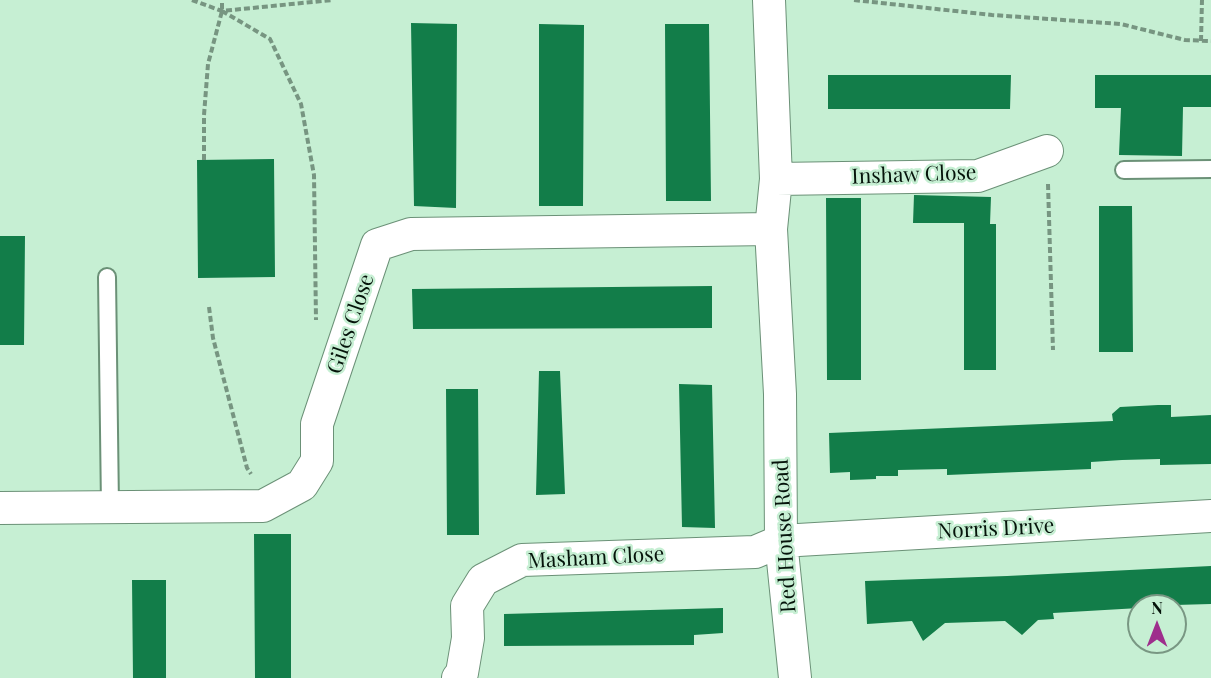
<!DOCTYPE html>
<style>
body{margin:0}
#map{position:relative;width:1211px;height:678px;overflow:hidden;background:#c6efd3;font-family:"Playfair Display",serif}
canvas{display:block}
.north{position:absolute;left:1127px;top:594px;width:60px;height:60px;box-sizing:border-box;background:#c6efd3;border:2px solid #799783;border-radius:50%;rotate:0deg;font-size:16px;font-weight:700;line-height:24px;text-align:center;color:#05130a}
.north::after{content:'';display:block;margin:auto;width:21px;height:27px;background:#9e2e8c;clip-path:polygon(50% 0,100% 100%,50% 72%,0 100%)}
</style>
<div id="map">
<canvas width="1211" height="678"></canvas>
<div class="north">N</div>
</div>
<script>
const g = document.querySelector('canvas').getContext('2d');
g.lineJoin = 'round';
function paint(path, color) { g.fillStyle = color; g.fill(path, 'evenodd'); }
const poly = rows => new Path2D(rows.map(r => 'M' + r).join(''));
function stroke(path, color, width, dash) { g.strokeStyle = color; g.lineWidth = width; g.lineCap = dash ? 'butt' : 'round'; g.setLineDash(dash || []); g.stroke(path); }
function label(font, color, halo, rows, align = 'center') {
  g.font = font + ' "Playfair Display",serif'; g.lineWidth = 5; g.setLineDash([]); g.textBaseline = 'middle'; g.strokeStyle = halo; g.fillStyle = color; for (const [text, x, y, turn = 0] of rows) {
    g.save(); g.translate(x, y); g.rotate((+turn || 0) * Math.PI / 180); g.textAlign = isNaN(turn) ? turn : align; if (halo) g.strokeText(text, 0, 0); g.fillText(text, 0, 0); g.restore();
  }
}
const building = poly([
 [411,23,457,24,456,208,414,206],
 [539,24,584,25,583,206,539,206],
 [665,24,709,24,711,201,666,201],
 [828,75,1011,75,1010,109,828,109],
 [1095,75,1211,75,1211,107,1183,107,1182,156,1119,155,1121,108,1095,108],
 [274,159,275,277,198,278,197,160],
 [914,195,991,197,990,224,996,224,996,370,964,370,964,223,913,223],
 [826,198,861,198,861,380,827,380],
 [1099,206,1132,206,1133,352,1099,352],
 [0,236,25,236,24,345,0,345],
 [712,286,712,328,413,329,412,289],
 [539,371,560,371,565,494,536,495],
 [679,384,712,385,715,528,682,527],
 [446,389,478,389,479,535,447,535],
 [1158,405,1171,405,1171,417,1211,415,1211,464,1160,465,1160,459,1122,460,1091,462,1091,469,947,475,947,469,898,470,898,476,876,476,876,479,850,480,850,472,830,473,829,433,1113,421,1112,414,1120,407],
 [254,534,291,534,291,678,255,678],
 [1211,566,1211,604,1139,606,1139,608,1053,613,1054,619,1038,620,1022,635,1005,621,945,623,923,641,912,621,867,624,865,581,1007,576],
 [132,580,166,580,166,678,133,678],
 [723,608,723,633,694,635,694,645,504,646,504,614]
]);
const path = poly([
 [192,0,222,11,332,0],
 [854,0,992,15,1121,24,1185,40,1211,41],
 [222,11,270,39,301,104,314,175,316,320],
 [1201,41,1202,0],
 [204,160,204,115,208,64,222,11,222,0],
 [1048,184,1053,350],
 [209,307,213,338,247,468,251,474]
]);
const service = poly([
 [1124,170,1211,169],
 [107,277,110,507]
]);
const minor = poly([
 [769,0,776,179,771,229,780,394,781,541,795,678],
 [776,179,978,176,1047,151],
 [0,508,263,506,302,485,317,461,317,424,377,245,411,234,771,229],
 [458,678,462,673,468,638,467,606,483,580,522,560,755,552,781,541,1211,516]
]);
const streetNames = [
 ["Inshaw Close",914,175,-2],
 ["Giles Close",351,324,-71],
 ["Norris Drive",996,529,-3],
 ["Red House Road",785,536,-93],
 ["Masham Close",596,558,-3]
];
paint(building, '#127d49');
stroke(service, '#6b9177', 20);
stroke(minor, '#6b9177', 34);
stroke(path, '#779581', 4, [6, 3]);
stroke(service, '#fff', 16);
stroke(minor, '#fff', 32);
label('21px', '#05130a', '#c6efd3', streetNames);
</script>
